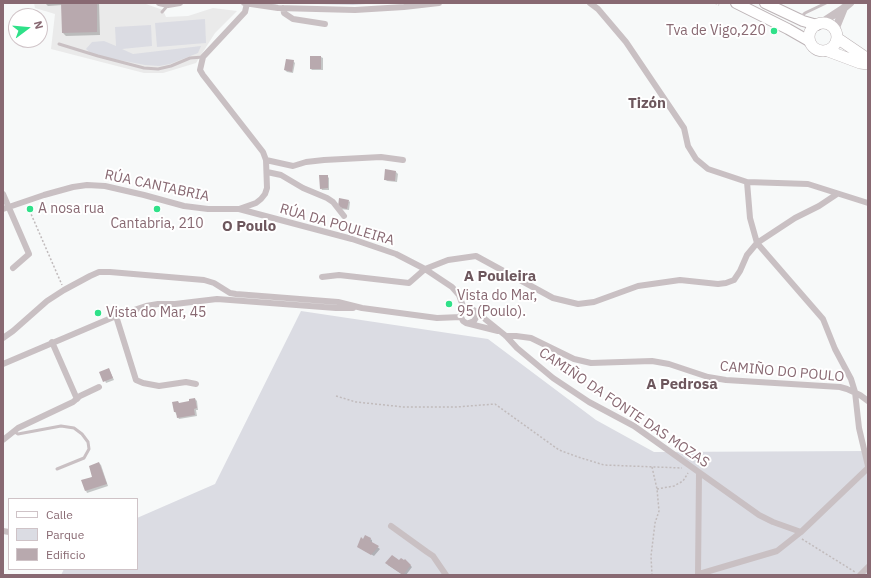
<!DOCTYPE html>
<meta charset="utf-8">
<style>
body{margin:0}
#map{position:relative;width:871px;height:578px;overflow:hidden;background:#f7f9f9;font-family:"IBM Plex Sans",sans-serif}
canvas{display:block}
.frame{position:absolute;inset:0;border:4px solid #886972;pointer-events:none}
.legend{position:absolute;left:8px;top:498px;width:130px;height:72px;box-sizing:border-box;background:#fff;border:1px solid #cfc3c7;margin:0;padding:5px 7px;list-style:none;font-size:12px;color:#886972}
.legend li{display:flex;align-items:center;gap:8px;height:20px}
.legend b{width:20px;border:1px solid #cfc3c7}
.north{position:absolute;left:8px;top:8px;width:40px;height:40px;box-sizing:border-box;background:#fff;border:1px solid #cfc3c7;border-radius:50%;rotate:74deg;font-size:11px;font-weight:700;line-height:16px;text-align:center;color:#886972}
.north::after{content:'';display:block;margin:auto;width:14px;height:18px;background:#2fe189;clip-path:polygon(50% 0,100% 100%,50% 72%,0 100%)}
</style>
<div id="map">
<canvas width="871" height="578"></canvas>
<div class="frame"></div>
<ul class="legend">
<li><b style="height:5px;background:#fff"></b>Calle</li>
<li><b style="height:11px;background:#dbdce3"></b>Parque</li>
<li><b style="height:11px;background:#b8a9ae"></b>Edificio</li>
</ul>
<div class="north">N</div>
</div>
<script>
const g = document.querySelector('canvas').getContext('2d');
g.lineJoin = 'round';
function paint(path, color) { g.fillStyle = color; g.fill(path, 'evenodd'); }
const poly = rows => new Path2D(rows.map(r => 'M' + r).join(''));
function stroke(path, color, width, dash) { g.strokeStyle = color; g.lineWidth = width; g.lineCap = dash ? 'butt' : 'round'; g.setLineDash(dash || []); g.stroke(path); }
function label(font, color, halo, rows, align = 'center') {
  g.font = font + ' "IBM Plex Sans",sans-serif'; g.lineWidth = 4; g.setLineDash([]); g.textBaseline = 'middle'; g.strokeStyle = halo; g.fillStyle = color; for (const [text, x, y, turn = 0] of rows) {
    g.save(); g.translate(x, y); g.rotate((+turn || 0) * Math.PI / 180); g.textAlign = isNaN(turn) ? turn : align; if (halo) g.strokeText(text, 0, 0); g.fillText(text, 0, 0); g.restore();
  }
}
const built = poly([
 [34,3,143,3,163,10,166,17,188,16,213,8,237,11,215,33,196,63,163,73,144,73,51,49,55,14,35,8]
]);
const green = poly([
 [259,3,379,3,353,5,283,3,274,5],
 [205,19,206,43,157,47,155,23],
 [151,25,152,46,122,49,133,54,201,46,198,53,170,64,159,66,145,65,93,55,86,49,92,42,104,41,116,46,115,27],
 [301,311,488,339,596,420,654,452,868,451,868,575,61,575,64,569,137,569,137,518,215,484]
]);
const shadow = poly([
 [45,3,99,3,100,35,66,36,63,33,62,5,48,6],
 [321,57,323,58,323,70,312,70,311,69],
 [293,61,295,63,293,73,287,72,285,70],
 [396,172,398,174,397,182,387,181,385,179],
 [327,176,329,178,329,190,322,190,321,188],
 [349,201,350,202,349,210,340,209],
 [109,369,114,380,106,383,101,372],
 [195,399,197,401,198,410,196,410,197,416,179,419,175,412,180,404,191,402],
 [99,463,101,465,108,486,87,493,82,481,93,477],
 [370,539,372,540,372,543,380,549,374,556,360,548],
 [405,560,412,567,406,575,403,575,388,565]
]);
const building = poly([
 [61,3,97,3,97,32,62,33],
 [310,56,321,56,321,69,310,69],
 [286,59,294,60,292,72,284,70],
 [385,169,396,171,395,181,384,180],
 [319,175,328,175,328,188,320,189],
 [339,198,349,200,347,209,338,207],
 [109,368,113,378,103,382,99,372],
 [195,398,197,408,194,409,195,415,177,418,176,412,174,412,172,402,178,401,179,403,189,401,189,399],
 [99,462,107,484,85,491,81,480,92,477,89,466],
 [365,535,371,538,370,541,379,546,371,555,357,547,361,537,363,539],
 [392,555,399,560,401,558,404,560,405,559,411,565,403,575,385,563]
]);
const path = poly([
 [715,3,719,5],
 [28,207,62,285],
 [336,396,356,402,404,407,456,407,495,404,559,450,578,457,604,465,682,468],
 [652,467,657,489,659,511,655,523,651,556,652,575],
 [657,489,674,486,683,481,688,473],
 [802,539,855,572]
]);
const service = poly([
 [162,12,168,5],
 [800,18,805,13,826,3],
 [59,44,98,56,144,68,158,69,171,66,190,58,203,57],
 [13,431,18,434,61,426,74,428,82,434,88,442,89,449,84,458,57,469]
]);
const minor = poly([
 [159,3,168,5,180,3],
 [244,3,278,8,355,10,404,7,439,3],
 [590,3,598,9,626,42,684,128,688,146,696,159,708,169,747,182,808,184,868,203],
 [283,8,284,13,293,19,325,24],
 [266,160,293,166,306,162,324,160,381,157,403,160],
 [267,172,281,175,303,188,327,198,333,202,344,216],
 [747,182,750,218,757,243,823,319,835,349,851,379,855,392,859,428,868,466],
 [3,194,29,254,13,268],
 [3,209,44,195,73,187,87,185,105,186,144,195,184,206,208,209,239,209,256,203,261,199,265,194,267,188,266,160,263,152,203,75,200,70,203,57,245,12,247,3],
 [239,209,352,239,396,254,425,269,452,287,459,295,464,309],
 [322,277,339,275,409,283,425,269,448,260,476,256,553,298,578,304,594,302,638,286,680,280,718,284,726,283,734,280,740,271,747,255,757,243,795,218,819,206,837,194],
 [475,311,506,336,517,348,553,378,589,402,634,426,759,515,773,522,801,532,868,468],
 [116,316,136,380,143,383,159,386,186,382,196,384],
 [469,323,474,321,477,316,475,311,469,307,464,309,461,313,461,317,463,321,466,323,498,331],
 [506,336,516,336,531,338,574,359,591,363,652,361,669,364,708,377,726,380,840,387,847,389,860,395,868,401],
 [3,338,13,331,47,301,64,290,90,276,99,272,110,272,204,280,214,283,230,293,236,294,338,302,362,308,437,318,461,317],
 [52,342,77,399],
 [3,364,116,316,146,306,158,304,175,304,217,299,336,308,353,308],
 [3,440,18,428,73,402,80,396,99,387],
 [391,526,427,552,433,556,446,575],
 [3,531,9,532],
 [699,574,777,551,801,532],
 [698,575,699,473],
 [860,575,868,567]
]);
const tertiary = poly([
 [821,23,844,8,850,3],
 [835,30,844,8]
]);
const primary = poly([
 [736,3,788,29,809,41],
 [765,3,803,21,817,25]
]);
const trunk = poly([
 '809 37a14 14 0 1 1 28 0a14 14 0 1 1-28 0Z',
 [837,38,868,59],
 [828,51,860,63,868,64]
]);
const markers = [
 [774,31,4,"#2fe189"],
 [30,209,4,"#2fe189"],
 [157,209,4,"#2fe189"],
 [449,304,4,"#2fe189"],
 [98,313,4,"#2fe189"]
];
const poiNames = [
 ["Tva de Vigo,220",766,31,"right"],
 ["A nosa rua",38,209],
 ["Cantabria, 210",157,224,"center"],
 ["Vista do Mar,",457,296],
 ["95 (Poulo).",457,312],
 ["Vista do Mar, 45",106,313]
];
const streetNames = [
 ["RÚA CANTABRIA",157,186,12],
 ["RÚA DA POULEIRA",337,225,16],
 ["CAMIÑO DO POULO",782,372,5],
 ["CAMIÑO DA FONTE DAS MOZAS",624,408,34]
];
const neighbourhoodNames = [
 ["Tizón",647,104],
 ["O Poulo",249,227],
 ["A Pouleira",500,277],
 ["A Pedrosa",682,385]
];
paint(built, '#eaeaea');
paint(green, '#dbdce3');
paint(shadow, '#0003');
paint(building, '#b8a9ae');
stroke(primary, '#bdb4b7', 12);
stroke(trunk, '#bcb4b6', 12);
stroke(path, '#c1bbbc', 1.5, [2, 2]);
stroke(service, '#c9c0c3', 3);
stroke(minor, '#c9c0c3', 6);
stroke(tertiary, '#c9c0c3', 8);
stroke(primary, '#fff', 10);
stroke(trunk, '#fff', 11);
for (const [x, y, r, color] of markers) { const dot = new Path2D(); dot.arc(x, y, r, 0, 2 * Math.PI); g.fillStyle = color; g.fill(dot); stroke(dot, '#fff', 1.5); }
label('14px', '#886972', '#fff', poiNames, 'left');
label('14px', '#886972', '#fff', streetNames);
label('bold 15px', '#6d575d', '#fff', neighbourhoodNames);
</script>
